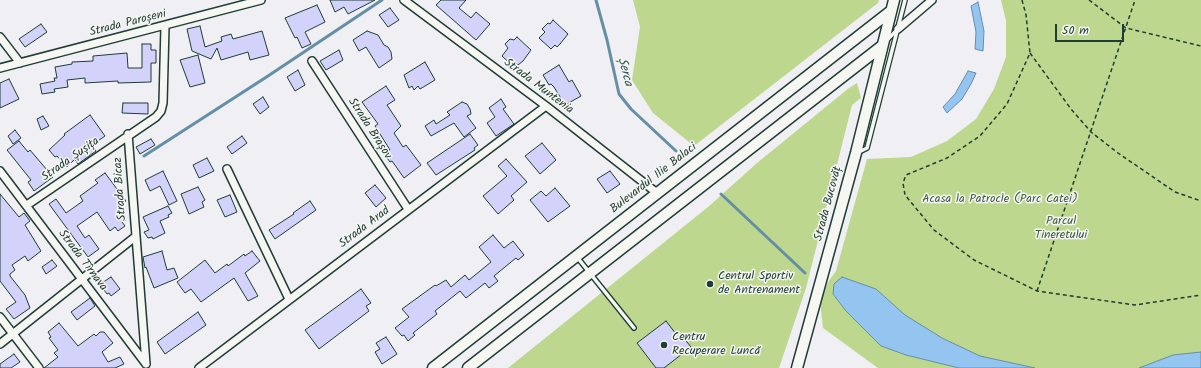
<!DOCTYPE html>
<meta charset="utf-8">
<style>
body{margin:0}
#map{position:relative;width:1201px;height:368px;overflow:hidden;background:#efeff4;font-family:Kalam,sans-serif}
canvas{display:block}
.scale{position:absolute;left:1055px;top:24px;width:69px;height:18px;box-sizing:border-box;border:2px solid #1f3d34;border-top:0;padding-left:5px;font-size:12px;line-height:14px;white-space:nowrap;color:#1f3d34;-webkit-text-stroke:3px #f6f6f2;paint-order:stroke}
</style>
<div id="map">
<canvas width="1201" height="368"></canvas>
<div class="scale">50 m</div>
</div>
<script>
const g = document.querySelector('canvas').getContext('2d');
g.lineJoin = 'round';
function paint(path, color) { g.fillStyle = color; g.fill(path, 'evenodd'); }
const poly = rows => new Path2D(rows.map(r => 'M' + r).join(''));
function stroke(path, color, width, dash) { g.strokeStyle = color; g.lineWidth = width; g.lineCap = dash ? 'butt' : 'round'; g.setLineDash(dash || []); g.stroke(path); }
function label(font, color, halo, rows, align = 'center') {
  g.font = font + ' Kalam,sans-serif'; g.lineWidth = 3; g.setLineDash([]); g.textBaseline = 'middle'; g.strokeStyle = halo; g.fillStyle = color; for (const [text, x, y, turn = 0] of rows) {
    g.save(); g.translate(x, y); g.rotate((+turn || 0) * Math.PI / 180); g.textAlign = isNaN(turn) ? turn : align; if (halo) g.strokeText(text, 0, 0); g.fillText(text, 0, 0); g.restore();
  }
}
const green = poly([
 [633,0,879,0,878,3,694,146,653,113,632,80,640,27],
 [1001,0,1201,0,1201,368,878,368,823,328,820,301,828,282,836,271,867,159,911,157,947,141,976,119,994,89,1006,57,1006,21],
 [857,83,861,98,852,105,806,288,779,368,508,368,708,207,757,163,849,88]
]);
const water = poly([
 [978,2,984,31,983,51,975,49,976,32,971,6,978,2],
 [968,71,976,73,971,84,962,99,947,113,943,107,955,94,968,71],
 [842,277,876,289,905,315,942,338,980,356,1035,368,959,368,906,355,881,346,846,311,833,294,834,284,842,277],
 [1201,352,1201,368,1139,368,1173,355,1201,352]
]);
const stream = poly([
 [596,0,607,40,619,94,631,109,676,151],
 [144,156,268,76,382,0],
 [721,194,805,273]
]);
const building = poly([
 [330,0,375,0,348,14,344,7,335,12,330,0],
 [441,0,466,0,459,8,471,18,476,12,490,24,476,40,436,5,441,0],
 [317,5,325,22,305,32,311,44,302,48,297,37,295,38,285,18,317,5],
 [390,8,399,20,388,27,379,15,390,8],
 [553,20,568,34,560,44,557,47,555,45,551,49,539,38,545,32,542,29,548,23,550,24,553,20],
 [41,24,47,32,25,47,19,39,41,24],
 [200,26,205,47,222,41,221,37,231,34,233,39,262,31,269,55,250,60,248,52,221,60,217,48,211,59,192,51,187,29,200,26],
 [367,31,378,35,384,45,388,47,391,52,392,59,379,68,366,47,359,51,353,40,367,31],
 [517,37,531,50,523,61,518,65,516,63,513,66,502,56,508,48,505,44,510,39,514,40,517,37],
 [142,44,151,44,151,50,156,50,156,63,151,63,151,82,118,83,118,81,85,83,85,78,67,80,68,87,54,89,55,92,42,94,40,84,55,81,54,78,57,78,55,67,72,64,72,62,93,61,93,56,127,53,128,68,142,68,142,44],
 [339,50,343,60,326,70,320,61,339,50],
 [198,55,205,83,190,87,180,60,198,55],
 [425,62,435,80,420,89,418,86,414,90,412,86,409,88,404,75,425,62],
 [559,65,569,82,572,80,581,96,565,105,554,87,551,84,549,85,543,75,559,65],
 [298,70,305,85,295,91,287,77,298,70],
 [9,79,19,99,0,108,0,83,9,79],
 [386,86,395,100,387,105,401,126,394,133,403,147,406,145,421,165,404,178,392,161,390,162,385,155,387,154,386,152,390,150,375,126,378,124,362,102,386,86],
 [263,97,269,107,260,114,253,104,263,97],
 [501,99,506,107,503,109,514,124,496,136,487,123,495,117,489,108,501,99],
 [462,102,467,104,470,109,471,114,467,116,476,128,464,137,454,123,431,136,425,126,434,120,436,124,450,115,447,112,462,102],
 [123,103,148,103,148,114,122,113,123,103],
 [90,115,105,136,92,145,96,151,78,164,75,159,67,167,57,156,55,157,49,150,65,135,64,134,90,115],
 [43,116,49,126,41,130,37,119,43,116],
 [15,130,21,138,13,144,8,136,15,130],
 [470,134,478,145,474,148,475,150,436,175,427,163,470,134],
 [242,136,247,143,232,154,227,147,242,136],
 [151,139,155,145,140,154,136,147,151,139],
 [19,141,28,152,30,150,53,177,34,191,28,182,31,180,7,150,19,141],
 [542,143,556,160,540,174,525,156,542,143],
 [207,158,214,171,199,178,193,165,207,158],
 [506,159,527,182,511,196,514,200,498,214,483,196,507,176,498,166,506,159],
 [163,171,177,201,169,205,160,186,150,191,145,180,163,171],
 [610,171,620,184,607,193,597,179,610,171],
 [105,173,126,201,120,205,122,208,119,210,126,220,122,222,125,226,118,231,115,227,110,231,97,212,77,226,85,238,89,235,99,249,88,257,49,204,56,199,66,213,83,201,80,196,98,183,95,180,105,173],
 [375,185,386,198,376,207,365,193,375,185],
 [198,187,205,200,202,202,204,207,189,214,181,194,198,187],
 [555,188,570,206,548,222,530,200,541,191,546,196,555,188],
 [0,194,19,217,24,213,30,221,25,225,41,251,28,261,25,256,12,265,15,270,10,274,10,276,25,295,30,308,14,319,6,309,16,302,0,281,0,194],
 [230,195,237,212,225,217,217,200,230,195],
 [310,201,316,210,275,239,269,230,294,214,293,213,310,201],
 [168,206,172,213,168,215,169,217,160,221,165,233,153,239,152,237,148,238,144,232,149,230,143,217,168,206],
 [493,235,504,248,513,241,524,255,518,260,516,258,494,276,498,281,489,288,485,283,466,298,460,291,435,311,437,314,413,333,415,335,408,341,404,335,402,336,395,328,409,317,402,309,435,285,436,286,446,280,451,287,465,275,469,280,491,262,479,247,493,235],
 [162,251,167,270,174,268,178,278,154,288,146,267,145,268,143,257,162,251],
 [252,251,260,261,245,273,258,296,248,301,234,278,201,302,191,289,185,293,177,282,205,260,215,273,227,264,228,266,244,254,245,256,252,251],
 [52,260,57,266,46,274,42,267,52,260],
 [111,277,120,289,111,296,109,293,107,294,102,287,104,286,102,283,111,277],
 [361,289,371,303,366,306,369,311,319,349,305,330,361,289],
 [90,298,95,306,77,320,71,312,90,298],
 [198,312,206,325,165,354,157,342,198,312],
 [666,321,676,334,679,332,691,347,664,368,656,368,637,343,666,321],
 [59,323,78,346,94,334,96,336,100,332,104,332,113,343,102,352,108,362,120,357,124,364,115,368,44,368,58,357,54,353,58,350,49,338,51,337,48,332,59,323],
 [386,337,397,354,382,364,375,352,380,349,376,343,386,337],
 [14,354,20,362,11,368,0,368,0,364,14,354]
]);
const path = poly([
 [1022,0,1026,15,1030,53,1007,104,980,136,947,158,906,175,903,183,905,195,934,230,974,260,1037,291,1135,305,1201,295],
 [1089,0,1126,28,1201,46],
 [1030,53,1071,109,1091,132,1118,153,1175,192,1201,201],
 [1037,291,1135,0]
]);
const lane = poly([
 [887,40,897,30],
 [859,152,867,148,905,0],
 [577,257,634,328]
]);
const street = poly([
 [404,0,546,106,657,193],
 [898,29,932,0],
 [0,37,20,63],
 [312,61,408,209],
 [0,68,261,0],
 [128,134,146,364],
 [227,169,289,299],
 [0,171,146,364],
 [27,205,156,117,161,111,163,103,165,26],
 [0,317,39,368],
 [0,344,135,237],
 [199,368,546,106]
]);
const secondary = poly([
 [433,368,891,11],
 [468,368,882,46],
 [797,368,856,153,894,0]
]);
const markers = [
 [710,284,4,"#1f3d34"],
 [664,345,4,"#1f3d34"]
];
const streetNames = [
 ["Strada Paroșeni",128,24,-14],
 ["Strada Muntenia",538,87,37],
 ["Strada Brașov",369,129,57],
 ["Strada Șușița",71,160,-35],
 ["Bulevardul Ilie Balaci",654,179,-38],
 ["Strada Bicaz",121,189,-94],
 ["Strada Bucovăț",829,204,-75],
 ["Strada Arad",365,228,-37],
 ["Strada Tîrnava",82,261,53]
];
const parkNames = [
 ["Acasa la Patrocle (Parc Catei)",1000,200],
 ["Parcul",1061,222],
 ["Tineretului",1061,236]
];
const poiNames = [
 ["Centrul Sportiv",718,277],
 ["de Antrenament",718,291],
 ["Centru",672,338],
 ["Recuperare Luncă",672,352]
];
const waterNames = [
 ["Șerca",624,72,75]
];
paint(green, '#bed78e');
paint(water, '#93c5f0');
stroke(water, '#658fa5', 1);
stroke(stream, '#658fa5', 3);
paint(building, '#d3d2fb');
stroke(building, '#1f3d34', 1);
stroke(lane, '#1f3d34', 6);
stroke(street, '#1f3d34', 10);
stroke(secondary, '#1f3d34', 13);
stroke(path, '#1f3d34', 1.5, [4, 3]);
stroke(lane, '#f6f6f2', 3.5);
stroke(street, '#f6f6f2', 7);
stroke(secondary, '#f6f6f2', 10);
for (const [x, y, r, color] of markers) { const dot = new Path2D(); dot.arc(x, y, r, 0, 2 * Math.PI); g.fillStyle = color; g.fill(dot); stroke(dot, '#f6f6f2', 1.5); }
label('12px', '#1f3d34', '#f6f6f2', streetNames);
label('12px', '#3f5c46', '#f6f6f2', parkNames);
label('12px', '#1f3d34', '#f6f6f2', poiNames, 'left');
label('italic 13px', '#36585a', '#f6f6f2', waterNames);
</script>
